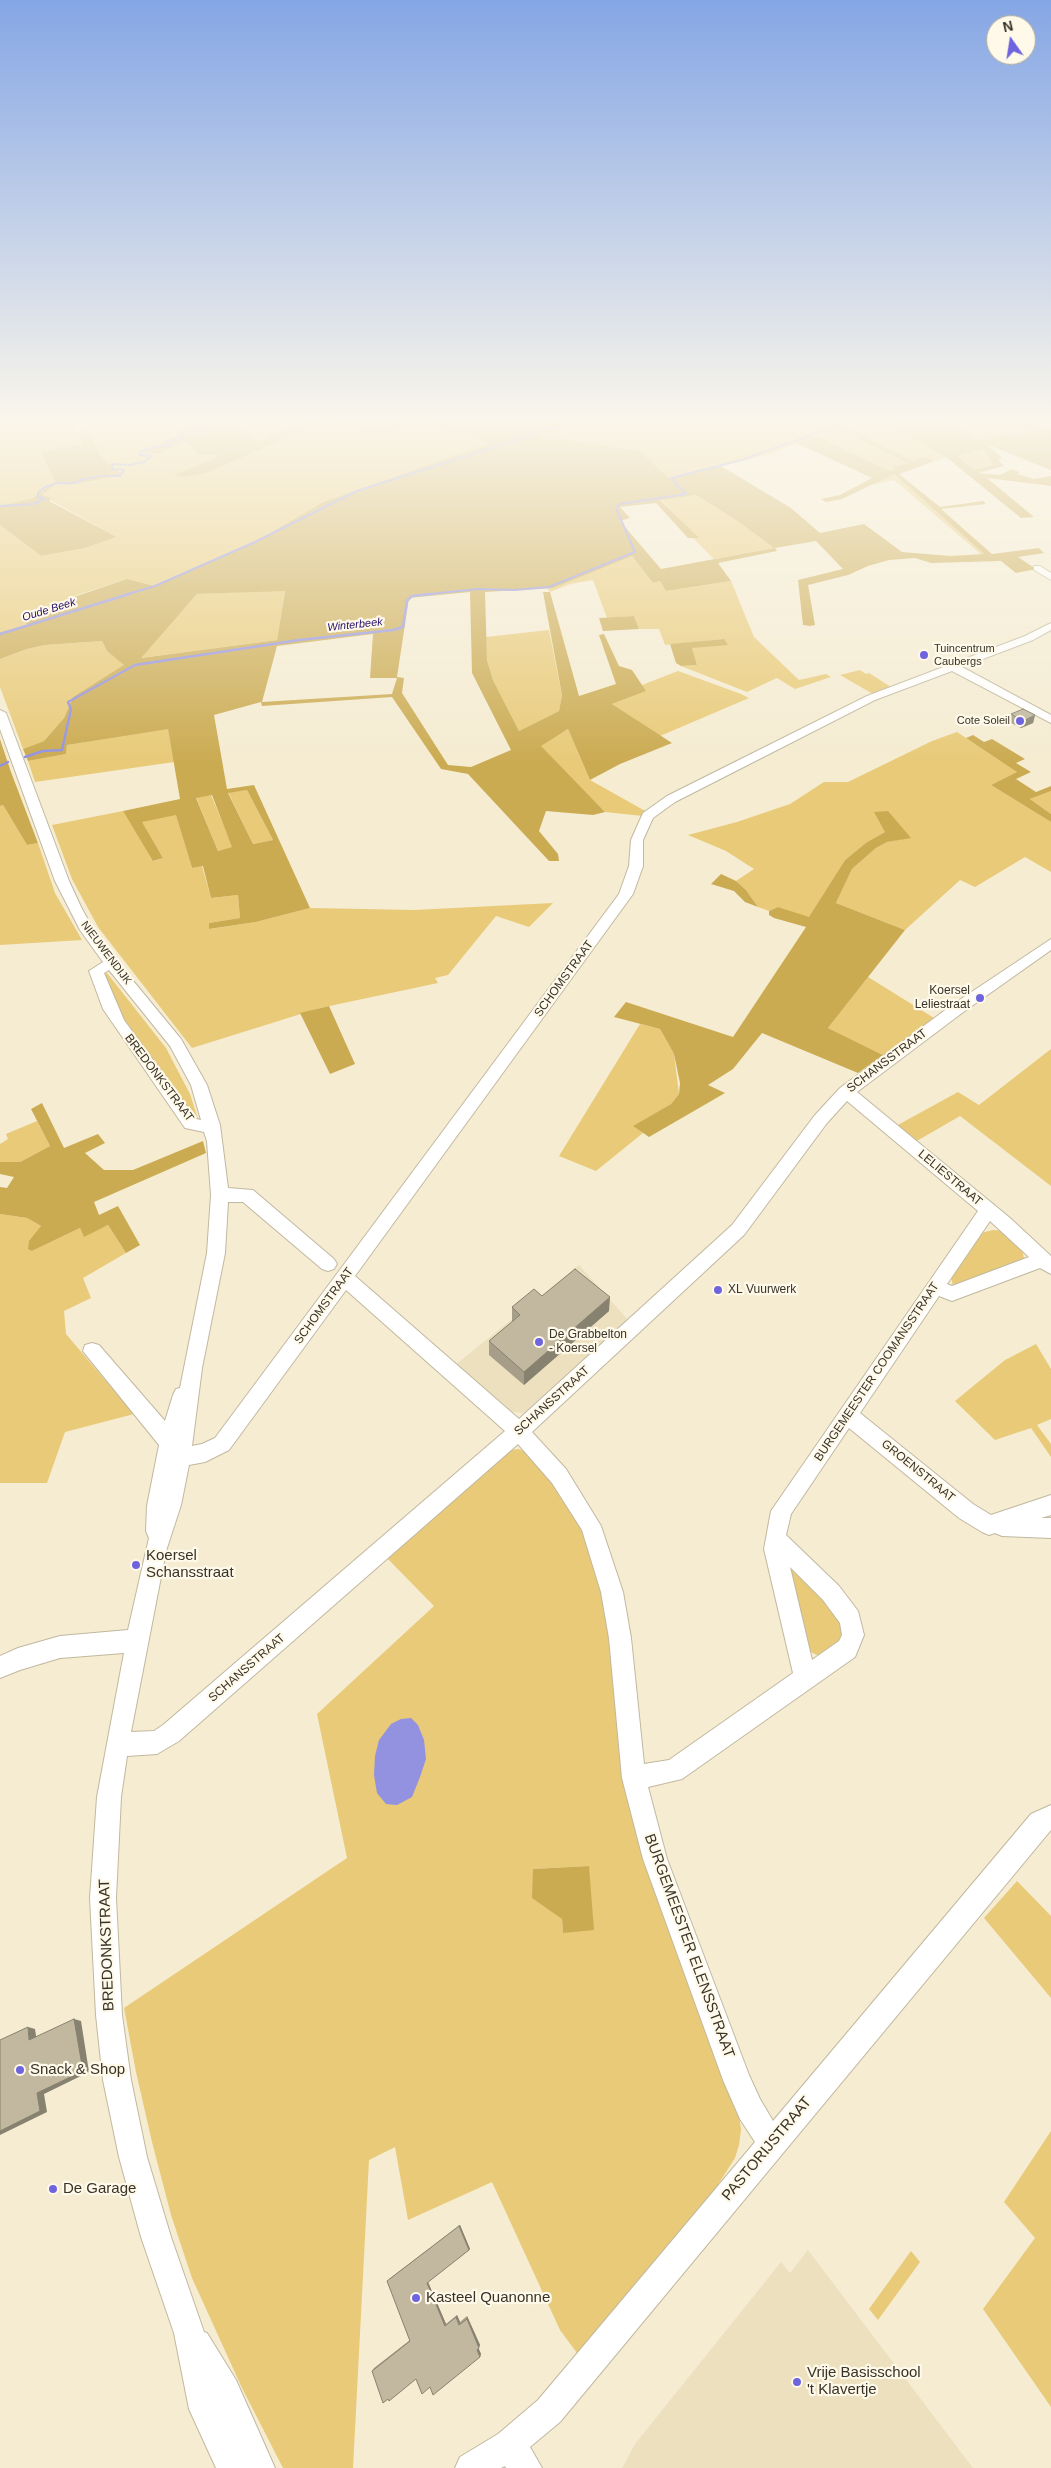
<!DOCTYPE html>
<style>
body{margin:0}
#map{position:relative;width:1051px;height:2468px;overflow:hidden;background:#f5ecd2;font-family:Arial,sans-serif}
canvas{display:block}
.north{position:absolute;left:986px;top:15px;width:50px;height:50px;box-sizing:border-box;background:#fff9e9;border:1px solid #afaa9c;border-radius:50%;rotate:347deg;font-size:14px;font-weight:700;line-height:20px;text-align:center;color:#373329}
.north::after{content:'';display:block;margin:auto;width:18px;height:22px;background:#6e64de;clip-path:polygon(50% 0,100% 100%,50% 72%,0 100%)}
</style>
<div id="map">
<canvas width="1051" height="2468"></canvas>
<div class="north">N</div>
</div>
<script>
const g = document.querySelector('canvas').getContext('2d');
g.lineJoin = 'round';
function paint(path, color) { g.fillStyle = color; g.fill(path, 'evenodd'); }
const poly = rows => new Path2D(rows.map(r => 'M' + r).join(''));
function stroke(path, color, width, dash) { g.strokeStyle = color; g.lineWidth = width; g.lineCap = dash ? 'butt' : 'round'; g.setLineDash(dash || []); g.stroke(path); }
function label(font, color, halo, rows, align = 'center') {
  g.font = font + ' Arial,sans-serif'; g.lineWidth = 4.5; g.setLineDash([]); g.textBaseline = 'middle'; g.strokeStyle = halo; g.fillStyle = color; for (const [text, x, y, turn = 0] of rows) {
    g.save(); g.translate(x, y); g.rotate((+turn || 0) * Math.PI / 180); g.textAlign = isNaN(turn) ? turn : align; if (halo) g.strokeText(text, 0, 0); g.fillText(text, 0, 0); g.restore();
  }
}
const built = poly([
 [579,1265,630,1322,560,1384,524,1413,513,1412,454,1366],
 [808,2250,973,2468,622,2468,635,2444,781,2262,790,2273]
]);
const green = poly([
 [0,417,71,417,82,444,41,452,55,482,33,498,0,506],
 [75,417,239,417,216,423,202,421,147,450,158,454,185,441,199,455,223,454,207,473,327,420,382,437,413,421,491,443,323,502,255,542,155,586,127,579,71,597,76,606,24,616,28,625,0,632,0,525,41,556,85,548,117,537,41,495,56,484,70,485,121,475,103,459,86,431,81,431],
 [250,417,317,417,257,442,232,424],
 [570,417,860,417,831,426,793,441,796,443,771,454,669,478,640,451,538,436],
 [938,417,1008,417,1033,430,978,440],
 [874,418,946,457,935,461,925,457,913,461,842,426],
 [836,428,909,463,893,467,897,469,889,471,813,434],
 [983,449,995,465,974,470,958,456],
 [894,474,985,555,982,555,894,480,867,486],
 [696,495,736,520,774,548,714,559,693,538,698,538,660,499],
 [632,556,653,583,660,581,666,591,731,581,754,637,799,680,826,674,831,677,795,689,777,678,747,692,681,666,697,665,692,648,724,639,665,645,659,629,639,629,634,616,607,618,593,580,570,584,550,592,547,588],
 [285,590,277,640,140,658,197,594],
 [549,630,562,695,559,711,519,731,493,680,487,660,486,637],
 [102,641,107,651,125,665,73,697,64,718,44,741,23,749,0,687,0,659,27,649,45,645],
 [860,670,866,674,869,673,891,687,873,694,840,675],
 [678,671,741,694,749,698,660,736,612,704,645,691,642,685],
 [168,728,174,762,35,782,28,761,66,754,67,745],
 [568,729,590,780,647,812,643,816,605,812,540,746],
 [957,732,1018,772,991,785,1051,822,1051,872,1025,857,975,887,960,880,905,930,836,903,852,869,876,848,887,842,911,837,885,832,867,842,845,860,809,918,778,907,769,911,758,907,746,890,736,881,754,869,726,851,688,835,737,822,790,804,824,782,848,782,932,741],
 [247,790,273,840,253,844,228,792],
 [1051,791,1051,814,1030,799],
 [211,795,233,847,218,851,196,797],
 [3,805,27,845,38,843,55,893,82,940,0,945,0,806],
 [123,811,154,861,163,858,141,821,176,814,192,868,202,866,211,898,238,895,240,918,209,923,210,929,256,922,310,908,414,910,553,903,529,927,496,916,448,975,435,978,438,983,320,1008,192,1048,98,927,72,879,52,825],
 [107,973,166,1048,190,1094,199,1122,193,1120,127,1030,103,975],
 [868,977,934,1018,883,1055,828,1028],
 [640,1024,660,1029,674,1054,679,1094,671,1104,634,1126,643,1133,596,1171,559,1156],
 [1051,1049,1051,1186,960,1116,915,1142,896,1126,958,1092,979,1105],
 [37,1121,50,1146,20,1162,0,1162,0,1144,8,1139,6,1134],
 [0,1214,27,1218,41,1226,32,1251,80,1228,84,1236,108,1225,126,1253,83,1278,91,1298,64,1311,66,1334,134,1414,65,1432,47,1483,0,1483],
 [993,1230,1005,1231,1022,1248,1024,1259,1020,1263,953,1286,951,1277,981,1233],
 [1036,1344,1051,1369,1051,1419,1037,1425,1051,1444,1051,1457,1031,1428,995,1440,955,1401,1005,1360],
 [519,1449,527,1453,553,1480,581,1525,606,1601,616,1707,739,2115,741,2130,739,2145,735,2158,712,2194,577,2353,560,2330,492,2182,408,2220,395,2147,369,2160,353,2468,283,2468,242,2388,192,2278,171,2215,152,2142,136,2072,124,2008,347,1858,317,1714,434,1606,385,1556,510,1450],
 [589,1866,563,1933,562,1919,533,1869],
 [793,1568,843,1622,843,1639,819,1656,811,1652,808,1645,789,1571],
 [1017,1881,1051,1916,1051,1998,984,1918],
 [1051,2131,1051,2407,983,2309,1035,2238,1004,2202],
 [911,2251,920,2262,878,2320,869,2309]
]);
const forest = poly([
 [239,417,250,417,232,424,257,442,317,417,338,417,352,421,361,417,570,417,539,436,640,451,669,478,721,466,791,508,820,533,864,524,902,552,951,556,984,554,894,474,842,499,826,502,821,499,840,495,872,478,792,441,831,426,860,417,938,417,978,440,1032,430,1008,417,1023,417,1046,428,1051,427,1051,470,988,445,1002,458,998,460,1004,466,978,473,1000,475,1012,469,1020,472,1017,474,1034,479,1051,476,1051,486,987,478,1034,517,1021,518,946,457,874,418,843,426,913,461,925,457,935,461,899,474,940,507,983,501,986,504,941,509,992,554,1039,548,1044,553,1018,557,1036,569,1016,573,1001,561,931,563,915,558,889,560,868,566,848,575,808,585,815,625,810,626,803,625,798,580,843,569,816,541,775,548,777,551,718,563,731,581,666,591,660,581,653,583,632,556,553,588,485,592,487,660,493,680,519,731,559,711,562,695,543,592,550,592,579,696,616,684,599,635,604,634,619,666,632,670,646,691,612,704,672,743,620,764,590,780,568,729,541,746,605,812,593,815,546,811,539,831,558,854,559,861,549,861,468,774,441,769,392,697,262,706,261,702,214,715,227,789,254,785,310,908,256,922,209,929,209,923,240,918,238,895,211,898,203,866,192,868,176,815,142,822,163,858,153,861,123,811,180,799,168,729,67,745,66,754,28,761,23,749,44,741,64,718,73,697,124,665,107,651,102,641,45,645,27,649,0,659,0,632,27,625,23,617,75,607,71,598,127,579,155,586,255,542,323,502,490,443,414,421,382,437,327,420,207,473,182,477,174,475,222,455,199,455,185,441,158,454,147,451,202,421,216,423],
 [836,428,908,463,892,467,896,469,889,471,813,434],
 [983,449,994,465,974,470,958,456],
 [696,495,736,520,774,548,661,569,620,521,630,518,620,507,656,503,688,538,699,538,660,500],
 [285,591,277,640,141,658,197,594],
 [470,592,472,673,511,750,471,767,448,765,402,693,404,678,397,677,409,598],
 [373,634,370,678,397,678,392,694,262,702,277,646],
 [247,790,273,840,253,844,228,793],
 [212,795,232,847,218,851,196,798],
 [86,430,103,459,122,475,70,485,56,484,42,495,51,498,49,501,117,537,85,548,41,556,0,525,0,506,33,498,55,482,41,452,82,444,77,432],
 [634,616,639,629,603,631,599,618],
 [724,639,728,645,692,648,697,665,681,666,676,663,670,644],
 [973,735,984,742,992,739,1025,759,1016,763,1031,772,1016,779,1036,792,1051,786,1051,791,1030,799,1051,814,1051,822,991,785,1017,772,966,738],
 [0,739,11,772,38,843,27,845,3,805,0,806],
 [888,811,911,838,887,842,876,848,852,869,836,903,905,930,828,1028,883,1055,858,1073,762,1033,733,1069,708,1085,725,1093,649,1137,633,1126,671,1104,679,1094,680,1083,674,1054,660,1029,614,1017,626,1002,733,1037,806,927,774,918,769,915,769,911,778,907,809,917,845,860,867,842,885,832,874,812],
 [721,874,736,881,746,890,758,907,745,902,734,891,711,884],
 [329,1006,355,1064,330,1074,300,1013],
 [42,1103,64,1148,98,1134,105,1143,85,1153,104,1170,133,1170,203,1141,206,1153,94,1202,99,1215,118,1206,140,1245,126,1253,108,1225,84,1237,80,1228,32,1251,28,1249,29,1241,41,1226,27,1218,0,1214,0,1187,7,1188,14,1177,0,1174,0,1162,20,1162,50,1146,31,1109],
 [589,1866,594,1930,563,1933,562,1919,532,1898,533,1869]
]);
const water = poly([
 [411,1718,418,1725,424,1740,426,1759,420,1777,412,1797,397,1805,386,1804,377,1793,374,1775,375,1756,379,1740,391,1724,401,1719]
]);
const streamFar1 = poly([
 [0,506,33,504,45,499,38,497,38,493,45,487,58,483,75,483,83,479,102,476,120,476,124,470,112,469,112,464,130,465,144,462,152,456,140,455,140,452,154,447,172,445,165,441,183,439,181,431,195,432,197,430,194,429,203,425,200,423,231,423,245,417],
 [125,595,155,586,255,542,357,491,532,435,538,431,557,427,576,417],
 [420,595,478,589,515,590,549,587,635,552,616,508,620,504,686,494,671,478,742,460,846,422,866,417]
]);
const stream = poly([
 [0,634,129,594],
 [25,757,43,751,62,750,71,709,68,702,135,665,299,640,393,630,403,627,407,601,412,596,432,594],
 [0,766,8,762]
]);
const minor = poly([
 [1034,566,1040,566,1051,573,1051,580,1034,570,1034,566],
 [1051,623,1051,630,1033,640,962,667,1051,715,1051,723,952,671,875,700,675,802,653,818,643,840,643,866,633,894,355,1276,519,1419,732,1225,815,1115,840,1088,952,1005,1051,939,1051,950,962,1013,857,1092,1010,1218,1051,1256,1051,1274,1040,1268,952,1301,939,1296,860,1413,973,1504,991,1515,1051,1495,1051,1515,1041,1518,1051,1518,1051,1538,1002,1536,995,1533,989,1535,982,1532,959,1518,849,1428,791,1514,786,1535,839,1586,858,1611,864,1635,855,1657,682,1779,648,1787,667,1859,749,2075,760,2099,773,2121,1031,1814,1051,1805,1051,1830,560,2422,530,2447,542,2468,506,2468,505,2466,501,2468,455,2468,460,2457,498,2434,538,2400,755,2142,740,2119,723,2080,643,1859,622,1778,609,1638,601,1592,582,1530,552,1483,518,1444,179,1741,157,1754,127,1756,121,1797,116,1898,122,2015,131,2080,147,2157,171,2237,204,2332,207,2333,236,2380,275,2468,216,2468,189,2409,174,2333,141,2237,119,2157,103,2080,96,2015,90,1898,97,1797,124,1653,60,1658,20,1670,0,1678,0,1656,18,1648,60,1636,128,1630,149,1538,146,1531,147,1506,159,1445,83,1351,85,1345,92,1343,99,1345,165,1421,173,1395,176,1389,180,1388,207,1253,211,1195,207,1141,204,1132,185,1128,103,1009,89,971,103,962,80,930,55,881,0,729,0,710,6,713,69,881,81,907,93,929,116,960,181,1039,207,1085,220,1125,228,1188,253,1190,334,1259,337,1264,334,1269,328,1271,322,1269,243,1202,228,1202,225,1253,202,1368,192,1446,202,1444,215,1438,619,894,629,866,631,840,643,813,667,796,867,696,1025,636,1051,623],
 [109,970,170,1046,191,1085,201,1120,196,1119,124,1020,104,973,109,970],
 [847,1101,978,1211,771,1511,764,1549,793,1673,669,1760,644,1764,631,1638,623,1592,601,1526,566,1469,532,1432,744,1235,827,1123,847,1101],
 [990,1221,1029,1257,952,1286,947,1284,990,1221],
 [346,1290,505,1431,163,1725,154,1731,131,1732,166,1551,181,1505,189,1465,205,1462,229,1450,346,1290],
 [790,1567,823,1600,840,1623,842,1635,839,1641,812,1660,790,1567]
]);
const wall = poly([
 [1011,714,1035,715,1033,723,1021,728,1009,722],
 [542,1296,609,1311,524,1385,489,1355,489,1341,512,1322,512,1307],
 [460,2225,470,2249,428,2282,446,2324,457,2315,460,2322,467,2316,480,2345,478,2348,481,2354,480,2357,430,2387,416,2379,372,2371,374,2368,410,2340,389,2279]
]);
const shadedWall = poly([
 [1035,715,1033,723,1021,728,1023,721],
 [610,1297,609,1311,524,1385,524,1372],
 [74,2019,81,2021,89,2072,44,2094,47,2112,0,2135,0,2131,37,2093],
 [28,2027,35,2029,37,2042,29,2040],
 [460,2225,470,2249,469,2250,459,2226],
 [428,2282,446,2324,445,2326,427,2283],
 [457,2315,460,2322,459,2325,456,2317],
 [467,2316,480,2345,479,2348,467,2319],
 [478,2347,481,2354,480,2357,477,2350]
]);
const building = poly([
 [1023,709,1035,715,1023,721,1011,714,1023,709],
 [575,1269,610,1297,524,1372,489,1341,520,1315,512,1307,534,1289,542,1296,575,1269],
 [74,2019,83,2071,37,2093,40,2111,0,2131,0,2040,28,2027,29,2040,74,2019],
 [459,2226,469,2250,427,2283,445,2326,456,2317,459,2325,467,2319,479,2348,477,2350,480,2357,433,2395,430,2387,422,2394,416,2379,389,2401,388,2399,383,2403,372,2371,410,2341,387,2281,459,2226]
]);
const markers = [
 [924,655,5,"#6e64de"],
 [1020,721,5,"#6e64de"],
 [980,998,5,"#6e64de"],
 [718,1290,5,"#6e64de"],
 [539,1342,5,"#6e64de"],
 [136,1565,5,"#6e64de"],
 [20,2070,5,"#6e64de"],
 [53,2189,5,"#6e64de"],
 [416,2298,5,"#6e64de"],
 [797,2382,5,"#6e64de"]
];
const farWaternames = [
 ["Oude Beek",49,610,-17],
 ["Winterbeek",355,625,-6]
];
const farPoinames = [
 ["Tuincentrum",934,649],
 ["Caubergs",934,662],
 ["Cote Soleil",1010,721,"right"]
];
const farStreetnames = [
 ["NIEUWENDIJK",106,953,53]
];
const streetNames = [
 ["SCHOMSTRAAT",564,979,-54],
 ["SCHANSSTRAAT",887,1061,-37],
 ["BREDONKSTRAAT",159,1078,53],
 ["LELIESTRAAT",950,1178,40],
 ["SCHOMSTRAAT",324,1306,-54],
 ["BURGEMEESTER COOMANSSTRAAT",877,1372,-56],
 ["SCHANSSTRAAT",552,1401,-42],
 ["GROENSTRAAT",918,1471,39],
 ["SCHANSSTRAAT",247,1668,-41]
];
const poiNames = [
 ["Koersel",970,991,"right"],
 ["Leliestraat",970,1005,"right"],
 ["XL Vuurwerk",728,1290],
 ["De Grabbelton",549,1335],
 ["- Koersel",549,1349]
];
const nearPoinames = [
 ["Koersel",146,1556],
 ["Schansstraat",146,1573],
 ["Snack & Shop",30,2070],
 ["De Garage",63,2189],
 ["Kasteel Quanonne",426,2298],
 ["Vrije Basisschool",807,2373],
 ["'t Klavertje",807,2390]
];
const nearStreetnames = [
 ["BREDONKSTRAAT",107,1945,-92],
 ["BURGEMEESTER ELENSSTRAAT",689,1946,70],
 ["PASTORIJSTRAAT",767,2149,-50]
];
paint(built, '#ece0bf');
paint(green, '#e8ca78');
paint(forest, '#cbab52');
paint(water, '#9292e0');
stroke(streamFar1, '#9292e0', 2);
stroke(stream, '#9292e0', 2.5);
stroke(minor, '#c1b89f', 2);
paint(minor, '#fff');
paint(wall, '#a69e89');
paint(shadedWall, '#87816f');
paint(building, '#c1b89f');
stroke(building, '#87816f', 1);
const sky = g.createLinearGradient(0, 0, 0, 763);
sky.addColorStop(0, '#85a6e5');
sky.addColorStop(0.55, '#faf6eb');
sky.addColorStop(1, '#faf6eb00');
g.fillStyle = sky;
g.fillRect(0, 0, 1051, 763);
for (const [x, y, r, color] of markers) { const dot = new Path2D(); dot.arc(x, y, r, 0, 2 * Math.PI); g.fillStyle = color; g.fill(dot); stroke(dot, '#fff9e9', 2); }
label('italic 11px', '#26106d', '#fff9e9', farWaternames);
label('11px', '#373329', '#fff9e9', farPoinames, 'left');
label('11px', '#373329', '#fff9e9', farStreetnames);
label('12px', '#373329', '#fff9e9', streetNames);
label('12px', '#373329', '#fff9e9', poiNames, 'left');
label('15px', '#373329', '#fff9e9', nearPoinames, 'left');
label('15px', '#373329', '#fff9e9', nearStreetnames);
</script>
